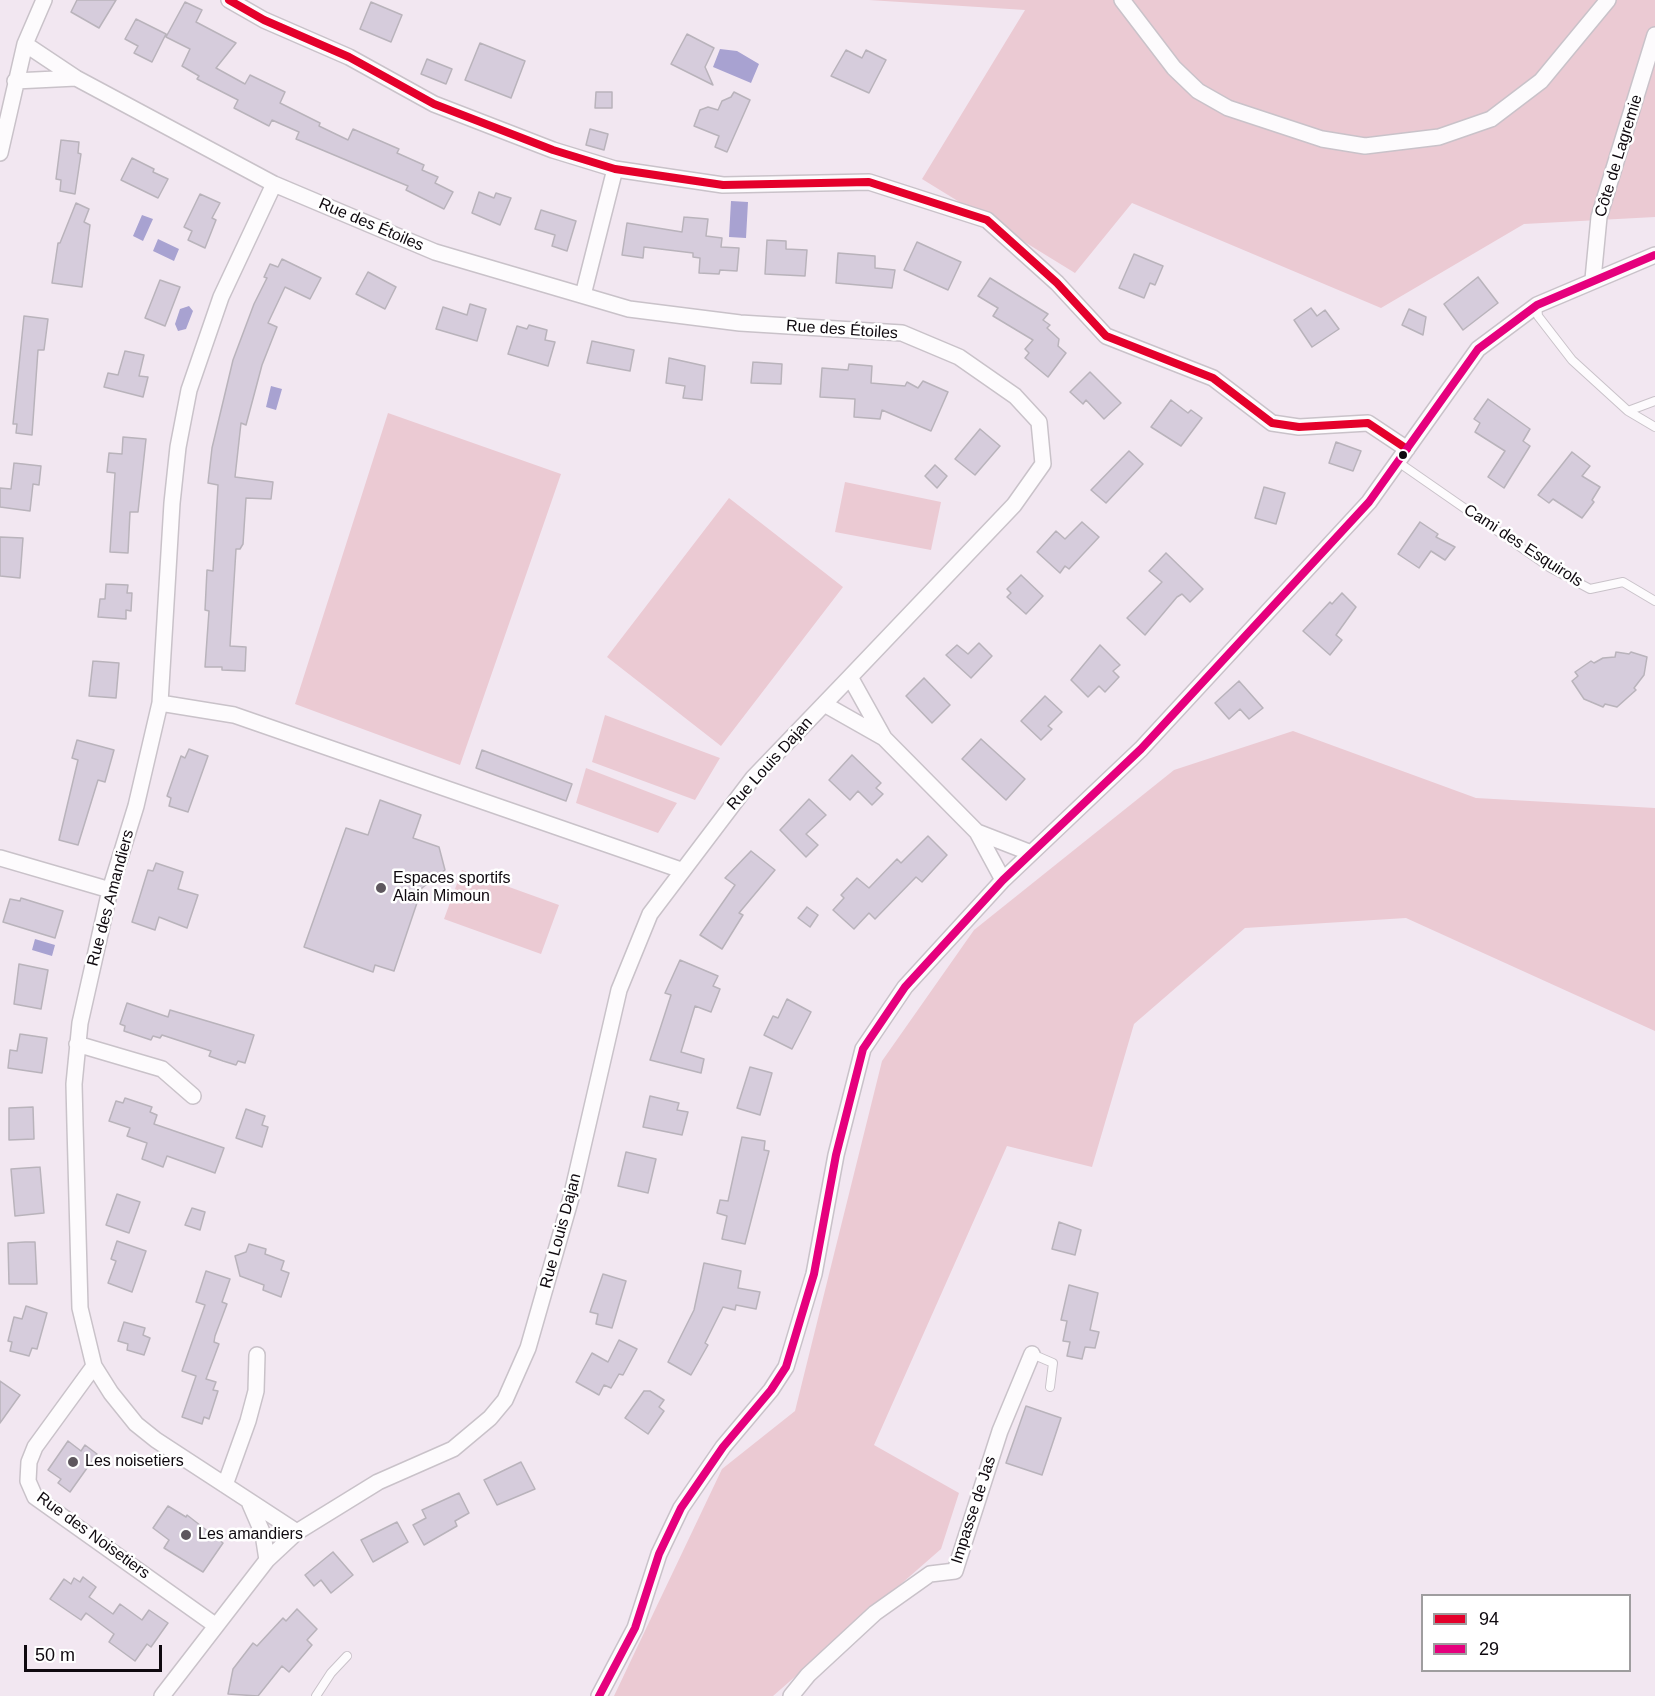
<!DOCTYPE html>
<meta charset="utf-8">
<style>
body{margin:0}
#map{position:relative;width:1655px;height:1696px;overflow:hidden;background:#f2e7f1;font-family:Arial,sans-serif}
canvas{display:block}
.legend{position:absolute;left:1421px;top:1594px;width:210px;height:78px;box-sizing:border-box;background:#fff;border:2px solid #9f9d9f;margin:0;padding:8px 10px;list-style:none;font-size:18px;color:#0f090f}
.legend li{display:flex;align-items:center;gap:12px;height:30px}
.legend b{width:30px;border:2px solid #9f9d9f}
.scale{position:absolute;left:24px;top:1645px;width:138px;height:27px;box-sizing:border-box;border:3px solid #0f090f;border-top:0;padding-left:8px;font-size:18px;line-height:21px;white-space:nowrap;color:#0f090f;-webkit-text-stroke:4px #fff;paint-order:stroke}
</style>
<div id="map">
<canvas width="1655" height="1696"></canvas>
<ul class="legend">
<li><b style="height:8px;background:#e4002b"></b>94</li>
<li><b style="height:8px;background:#e5007d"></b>29</li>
</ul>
<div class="scale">50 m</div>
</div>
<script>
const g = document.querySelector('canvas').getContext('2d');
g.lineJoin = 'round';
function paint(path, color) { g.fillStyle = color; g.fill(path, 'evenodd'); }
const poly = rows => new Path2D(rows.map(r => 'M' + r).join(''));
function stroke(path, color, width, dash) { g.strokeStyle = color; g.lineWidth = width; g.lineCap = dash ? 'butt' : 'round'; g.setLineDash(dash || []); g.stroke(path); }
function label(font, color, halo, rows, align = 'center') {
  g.font = font + ' Arial,sans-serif'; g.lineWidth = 5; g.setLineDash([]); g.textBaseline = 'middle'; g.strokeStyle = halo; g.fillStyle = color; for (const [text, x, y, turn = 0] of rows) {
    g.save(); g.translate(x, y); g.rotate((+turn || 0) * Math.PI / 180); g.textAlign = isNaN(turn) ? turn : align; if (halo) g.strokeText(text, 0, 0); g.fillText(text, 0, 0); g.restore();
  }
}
const green = poly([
 [869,0,1655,0,1655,217,1524,224,1381,308,1132,203,1075,273,922,179,1025,10],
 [388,413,561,474,460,765,295,704],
 [845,482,941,502,931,550,835,532],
 [729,498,843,587,721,746,607,657],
 [605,715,720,758,695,800,592,762],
 [1293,731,1476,798,1655,808,1655,1031,1406,918,1245,928,1134,1024,1092,1167,1007,1146,874,1445,959,1493,941,1549,773,1696,614,1696,722,1469,795,1411,882,1061,974,930,1174,770],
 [586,768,677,803,658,833,576,803],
 [462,870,559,905,541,954,444,919]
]);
const water = poly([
 [720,49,737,51,759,64,751,83,713,67],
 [731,201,748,202,746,238,729,237],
 [142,215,153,219,143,241,133,236],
 [158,239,179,249,174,261,153,251],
 [189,306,193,311,186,329,178,331,175,324,180,309],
 [271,386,282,389,276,410,266,407],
 [35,939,55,945,52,956,32,950]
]);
const building = poly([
 [77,0,116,0,99,28,71,12,77,0],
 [185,2,202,10,196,22,236,43,216,68,245,84,250,75,285,92,280,103,320,123,319,126,348,140,353,129,399,149,397,153,424,165,422,170,438,177,435,183,453,192,444,209,406,190,408,186,296,139,299,132,272,120,269,126,234,108,238,100,197,79,199,76,182,66,190,49,166,37,185,2],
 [371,2,402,15,391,42,360,29,371,2],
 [136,19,166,34,152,62,134,53,138,46,125,39,136,19],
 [687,34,714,48,705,67,713,85,671,64,687,34],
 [480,43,525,61,511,98,465,80,480,43],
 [846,50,862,58,866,50,886,60,869,93,831,76,846,50],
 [427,59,452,69,446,84,421,74,427,59],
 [596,92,612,92,612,108,595,108,596,92],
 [734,92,750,100,727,152,715,147,719,136,694,126,700,110,708,107,718,110,722,101,731,97,734,92],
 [590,129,608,134,604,150,586,145,590,129],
 [61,140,79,142,78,153,81,154,75,194,60,191,61,180,56,179,61,140],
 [132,158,154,169,153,172,168,179,158,198,121,180,132,158],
 [479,192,494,198,496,193,511,198,500,225,472,213,479,192],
 [200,194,220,203,212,218,216,220,205,248,188,240,192,231,184,227,200,194],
 [76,203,89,209,84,222,90,225,82,287,52,283,58,243,60,243,76,203],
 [541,210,576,221,567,251,552,246,555,235,535,229,541,210],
 [684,217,708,219,706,236,722,238,721,247,739,248,737,271,720,270,719,274,699,273,700,258,693,257,693,253,644,247,643,258,622,255,627,223,682,232,684,217],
 [767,240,786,241,786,249,807,250,805,276,765,274,767,240],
 [917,242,961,262,948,290,904,270,917,242],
 [838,253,875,256,875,268,895,270,892,288,836,283,838,253],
 [1134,254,1163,266,1155,285,1150,283,1144,298,1119,288,1134,254],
 [282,259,321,278,310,299,285,287,268,323,277,327,262,365,246,425,241,423,235,477,273,482,271,499,246,498,243,544,240,549,236,549,230,646,246,647,245,671,222,670,222,667,205,667,209,611,205,610,207,570,213,571,218,485,208,483,212,448,233,360,254,304,267,278,264,277,270,264,278,267,282,259],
 [368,272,396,287,385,309,356,294,368,272],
 [1478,277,1498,303,1463,330,1444,304,1478,277],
 [990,278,1048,314,1043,320,1050,325,1047,328,1059,339,1058,346,1066,353,1048,377,1025,358,1029,353,1025,349,1033,340,993,316,998,308,978,296,990,278],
 [160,280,180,287,165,326,145,318,160,280],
 [470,304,486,309,477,341,436,329,443,307,467,315,470,304],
 [1311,308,1317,316,1325,310,1339,329,1312,347,1294,320,1311,308],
 [1409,309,1426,317,1423,335,1402,325,1409,309],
 [24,316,48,319,44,350,38,350,32,435,16,433,17,424,13,424,24,316],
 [529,325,547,330,545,340,555,342,548,366,508,354,517,326,527,329,529,325],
 [592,341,634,350,630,371,587,363,592,341],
 [125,351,144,355,139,376,148,377,143,397,104,387,108,373,118,375,125,351],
 [669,358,705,366,702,400,683,398,685,386,666,383,669,358],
 [753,362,782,364,781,384,751,383,753,362],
 [849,364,872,366,871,383,905,386,907,382,918,388,923,381,948,392,931,431,882,410,880,419,854,417,855,399,820,397,822,368,848,370,849,364],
 [1090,372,1121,403,1104,419,1086,400,1083,404,1070,392,1090,372],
 [1488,399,1530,429,1523,441,1530,446,1504,488,1488,477,1505,451,1475,432,1480,423,1474,419,1488,399],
 [1171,400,1188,413,1191,410,1202,418,1181,446,1151,427,1171,400],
 [980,429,1000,446,975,475,955,459,980,429],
 [123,437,146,439,138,512,130,512,128,553,110,552,115,473,107,472,109,453,122,454,123,437],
 [1336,442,1361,451,1353,471,1329,463,1336,442],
 [1129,451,1143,464,1106,503,1091,490,1129,451],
 [1572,452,1590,466,1582,476,1600,487,1592,500,1594,502,1582,518,1553,499,1549,503,1538,495,1572,452],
 [14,463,41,466,39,485,33,484,30,511,0,507,0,488,11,489,14,463],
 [935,465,947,476,937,488,925,476,935,465],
 [1264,487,1285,493,1276,524,1255,518,1264,487],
 [1082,522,1099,537,1069,569,1065,566,1060,573,1037,552,1056,531,1065,539,1082,522],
 [1420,522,1438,534,1436,537,1455,547,1445,560,1431,551,1419,568,1398,554,1420,522],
 [0,537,23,538,20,578,0,576,0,537],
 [1166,553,1203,589,1190,602,1182,594,1177,597,1145,635,1127,618,1162,582,1149,571,1166,553],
 [1021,575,1043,596,1026,614,1007,597,1011,593,1007,589,1021,575],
 [106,584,128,585,127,593,132,593,131,611,126,610,126,619,98,617,100,599,105,599,106,584],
 [1342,593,1356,607,1336,635,1342,640,1330,655,1303,631,1330,602,1332,604,1342,593],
 [979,643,992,656,971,678,946,655,957,645,968,654,979,643],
 [1100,645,1120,665,1113,671,1119,677,1105,692,1099,686,1088,697,1071,680,1100,645],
 [1616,652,1629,654,1631,652,1647,657,1644,675,1634,688,1636,690,1617,707,1605,704,1603,707,1584,699,1572,681,1578,676,1575,672,1591,661,1594,663,1603,658,1615,657,1616,652],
 [93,661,119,663,116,698,89,696,93,661],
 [924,678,950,705,932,723,906,696,924,678],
 [1239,681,1263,708,1249,719,1240,709,1229,719,1215,703,1239,681],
 [1045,696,1062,712,1048,726,1052,729,1041,740,1021,721,1045,696],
 [981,739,1025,779,1006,800,962,759,981,739],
 [77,740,114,750,105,782,98,780,78,845,59,840,78,760,72,758,77,740],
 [189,749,208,756,188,812,169,806,171,798,167,796,181,756,185,758,189,749],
 [482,750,572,784,566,801,476,768,482,750],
 [852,755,881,783,876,788,883,794,872,805,858,791,850,800,829,780,852,755],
 [809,799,826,815,806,834,818,845,806,857,780,830,809,799],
 [380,800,421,815,413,838,439,847,445,870,422,888,394,971,375,965,373,972,304,947,346,828,368,835,380,800],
 [928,836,947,855,922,882,916,877,875,919,869,913,854,929,833,910,844,898,841,895,857,878,869,888,897,859,901,863,928,836],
 [751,851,775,870,739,913,743,915,722,949,700,935,735,885,725,878,751,851],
 [156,863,183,872,178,889,198,895,187,928,159,917,155,930,132,922,148,870,153,871,156,863],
 [21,898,63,911,55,938,3,922,10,899,20,901,21,898],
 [807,907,818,915,810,927,798,918,807,907],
 [680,960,718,976,713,986,720,989,711,1012,695,1006,681,1052,704,1059,701,1073,650,1060,671,995,665,993,680,960],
 [19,964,48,970,41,1009,14,1004,19,964],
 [787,999,811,1012,792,1049,764,1035,773,1016,778,1018,787,999],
 [127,1003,168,1017,170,1010,254,1035,245,1063,238,1061,236,1065,223,1061,209,1056,211,1051,162,1035,160,1038,153,1036,151,1040,124,1031,125,1026,120,1024,127,1003],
 [20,1034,47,1038,42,1073,8,1068,10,1050,17,1051,20,1034],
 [750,1067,772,1073,760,1115,737,1108,750,1067],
 [650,1096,679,1103,677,1110,688,1112,682,1135,643,1127,650,1096],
 [125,1098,152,1107,150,1112,157,1115,154,1124,224,1148,215,1173,167,1156,163,1167,142,1159,147,1143,127,1136,130,1128,109,1121,116,1101,123,1103,125,1098],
 [33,1107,34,1139,9,1140,9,1108,33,1107],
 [246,1109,265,1116,262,1125,268,1127,262,1147,236,1138,246,1109],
 [742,1137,765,1141,764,1150,769,1151,745,1244,722,1239,727,1216,717,1213,720,1200,728,1201,742,1137],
 [626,1152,656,1159,648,1193,618,1186,626,1152],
 [40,1167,44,1213,15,1216,11,1169,40,1167],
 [117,1194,140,1202,129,1233,106,1225,117,1194],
 [192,1208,205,1212,200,1230,185,1225,192,1208],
 [1059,1222,1081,1230,1075,1255,1052,1249,1059,1222],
 [117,1241,146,1251,132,1292,108,1283,116,1261,111,1259,117,1241],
 [25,1242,35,1242,37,1284,9,1284,8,1243,25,1242],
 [249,1244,266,1249,265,1254,284,1261,281,1270,289,1273,281,1297,263,1290,264,1285,240,1276,235,1256,246,1252,249,1244],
 [704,1263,741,1271,738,1288,760,1292,756,1309,736,1305,735,1310,723,1307,705,1343,708,1345,691,1375,668,1362,694,1310,704,1263],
 [206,1271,230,1279,222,1302,227,1304,215,1336,214,1342,219,1344,206,1379,216,1382,213,1390,218,1391,209,1419,204,1417,202,1424,182,1417,196,1376,182,1371,205,1305,196,1302,206,1271],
 [603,1274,626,1281,612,1328,596,1324,598,1314,590,1312,603,1274],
 [1069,1285,1098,1293,1090,1330,1099,1332,1095,1348,1085,1347,1082,1359,1067,1356,1070,1342,1063,1341,1067,1321,1061,1320,1069,1285],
 [26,1306,47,1313,37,1349,32,1348,29,1356,10,1351,12,1342,8,1341,14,1317,22,1319,26,1306],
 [124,1322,145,1328,143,1335,150,1338,144,1355,127,1350,128,1344,118,1341,124,1322],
 [619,1340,637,1349,623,1375,619,1374,611,1388,604,1385,599,1395,576,1382,592,1353,608,1362,619,1340],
 [0,1381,20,1395,0,1423,0,1381],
 [644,1391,650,1391,664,1400,659,1407,664,1411,648,1434,625,1418,644,1391],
 [1026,1406,1061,1418,1042,1475,1006,1463,1026,1406],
 [68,1441,81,1451,85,1445,97,1454,70,1492,58,1483,61,1479,48,1470,68,1441],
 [521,1462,535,1489,497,1505,484,1480,521,1462],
 [459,1493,469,1513,455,1521,457,1526,424,1545,413,1525,426,1518,422,1510,459,1493],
 [168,1506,186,1517,187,1515,223,1543,203,1572,164,1548,169,1540,153,1528,168,1506],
 [397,1522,408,1542,373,1562,361,1540,397,1522],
 [333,1552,353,1575,331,1593,321,1580,314,1586,305,1575,333,1552],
 [83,1577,96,1587,89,1597,113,1614,120,1604,142,1620,149,1610,168,1623,151,1647,147,1644,135,1661,109,1642,114,1634,86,1613,81,1620,50,1599,64,1579,71,1584,74,1578,80,1582,83,1577],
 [297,1609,317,1629,307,1640,312,1645,289,1672,282,1666,258,1696,228,1694,233,1669,253,1643,257,1646,283,1618,286,1621,297,1609]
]);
const service = poly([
 [1537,306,1538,316,1572,360,1628,411,1655,401],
 [1628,411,1655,427],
 [1398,462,1549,567,1590,589,1623,582,1655,601],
 [1032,1354,1053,1363,1050,1387],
 [316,1696,331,1673,347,1656]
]);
const minor = poly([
 [229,0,264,20,349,57,434,104,553,150,615,169,723,185,869,182,987,220,1057,283,1106,336,1213,378,1272,423,1299,427,1368,423,1407,449],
 [1122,0,1174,68,1198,91,1228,108,1322,139,1365,146,1439,137,1491,119,1541,81,1608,0],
 [25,44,76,78,274,184,435,252,629,309,740,323,902,333,959,357,1015,396,1039,422,1043,464,1014,505,850,677,884,738,977,832,1031,853],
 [15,81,76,78],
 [0,153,25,44,44,0],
 [274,184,221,297,189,390,178,447,172,503,160,703,136,806,110,890,80,1023,74,1084,75,1125,80,1308,94,1366,111,1393,136,1424,156,1440,297,1532],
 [1593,279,1599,217,1655,35],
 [583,295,615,169],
 [160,703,234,715,681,870],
 [824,704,884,738],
 [977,832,1003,880],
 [0,858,110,890],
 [77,1044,162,1069,193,1096],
 [94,1366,35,1447,29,1462,28,1481,35,1497,215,1625],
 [225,1485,248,1421,256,1391,257,1355],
 [250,1504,263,1534,267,1560],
 [162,1696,267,1560,297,1532,378,1482,453,1449,490,1418,505,1400,528,1348,571,1198,619,990,650,914,753,778,850,677],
 [599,1696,635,1628,659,1554,681,1508,723,1447,771,1390,786,1367,814,1274,836,1155,863,1049,905,987,1003,880,1141,749,1369,502,1478,349,1537,305,1655,255],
 [791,1696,808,1675,875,1613,930,1574,955,1571,1000,1431,1032,1354]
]);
const bus1 = poly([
 [229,0,264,20,349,57,434,104,553,150,615,169,723,185,869,182,987,220,1057,283,1106,336,1213,378,1272,423,1299,427,1368,423,1407,449]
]);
const bus2 = poly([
 [599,1696,635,1628,659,1554,681,1508,723,1447,771,1390,786,1367,814,1274,836,1155,863,1049,905,987,1003,880,1141,749,1369,502,1478,349,1537,305,1655,255]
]);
const markers = [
 [1403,455,5,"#0f090f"],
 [381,888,6,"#5e575e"],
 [73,1462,6,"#5e575e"],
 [186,1535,6,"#5e575e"]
];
const streetNames = [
 ["Côte de Lagremie",1619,156,-73],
 ["Rue des Étoiles",371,225,23],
 ["Rue des Étoiles",842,330,4],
 ["Cami des Esquirols",1523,546,33],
 ["Rue Louis Dajan",770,764,-48],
 ["Rue des Amandiers",111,898,-75],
 ["Rue Louis Dajan",561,1231,-75],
 ["Impasse de Jas",974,1510,-72],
 ["Rue des Noisetiers",93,1536,36]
];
const poiNames = [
 ["Espaces sportifs",393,879],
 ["Alain Mimoun",393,897],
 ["Les noisetiers",85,1462],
 ["Les amandiers",198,1535]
];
paint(green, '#ebcad3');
paint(water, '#a8a2d1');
paint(building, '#d6ccdc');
stroke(building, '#b9b3bb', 1.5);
stroke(service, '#c9c2c9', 10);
stroke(minor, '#c9c2c9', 18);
stroke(service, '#fdfbfd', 8);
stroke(minor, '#fdfbfd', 15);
stroke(bus1, '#e4002b', 8);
stroke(bus2, '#e5007d', 8);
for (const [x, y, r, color] of markers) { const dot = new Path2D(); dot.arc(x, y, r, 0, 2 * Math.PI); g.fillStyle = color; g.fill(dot); stroke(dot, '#fff', 2); }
label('16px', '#0f090f', '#fff', streetNames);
label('16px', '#0f090f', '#fff', poiNames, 'left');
</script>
